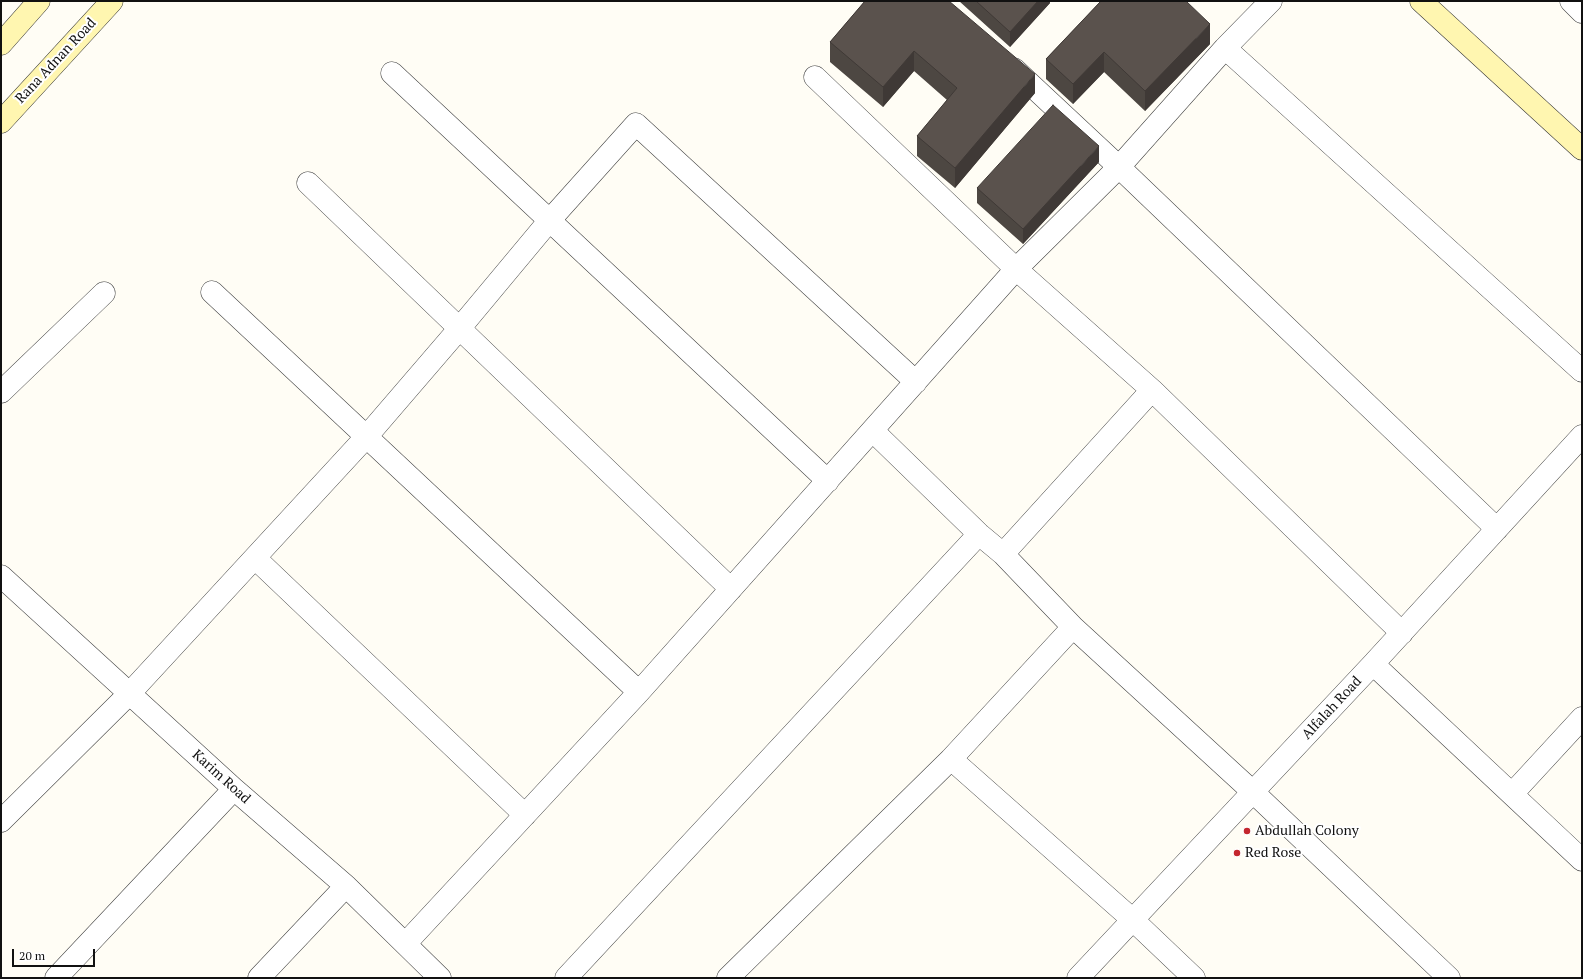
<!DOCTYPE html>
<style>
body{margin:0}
#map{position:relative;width:1583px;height:979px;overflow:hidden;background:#fffdf5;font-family:"PT Serif",serif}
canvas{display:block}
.frame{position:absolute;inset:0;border:2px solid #111;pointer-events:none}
.scale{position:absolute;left:12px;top:949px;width:83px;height:18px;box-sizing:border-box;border:2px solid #111;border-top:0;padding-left:5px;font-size:12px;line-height:14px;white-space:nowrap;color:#111;-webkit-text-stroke:3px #fff;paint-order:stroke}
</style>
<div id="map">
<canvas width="1583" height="979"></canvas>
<div class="frame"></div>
<div class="scale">20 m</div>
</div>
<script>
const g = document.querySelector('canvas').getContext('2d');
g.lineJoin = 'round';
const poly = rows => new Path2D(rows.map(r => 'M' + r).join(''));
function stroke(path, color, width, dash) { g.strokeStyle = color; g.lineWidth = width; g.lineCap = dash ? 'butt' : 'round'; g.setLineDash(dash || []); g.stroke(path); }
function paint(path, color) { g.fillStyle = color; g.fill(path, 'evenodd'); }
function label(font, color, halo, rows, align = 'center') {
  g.font = font + ' "PT Serif",serif'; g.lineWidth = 4; g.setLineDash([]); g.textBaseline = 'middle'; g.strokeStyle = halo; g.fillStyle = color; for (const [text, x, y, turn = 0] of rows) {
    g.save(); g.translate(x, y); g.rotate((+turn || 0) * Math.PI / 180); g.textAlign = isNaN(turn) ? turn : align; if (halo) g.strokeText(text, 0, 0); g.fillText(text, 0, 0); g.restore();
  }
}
const street = poly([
 [1571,1,1582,12],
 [1225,48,1582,371],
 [1014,69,1119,167,1497,529],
 [392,73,828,481],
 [815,77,1016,269,1152,390,1402,633],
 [308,183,731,589],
 [212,292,639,692],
 [1,392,104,293],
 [873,431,979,534,1003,554,1073,627,1253,792,1449,978],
 [1003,554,1152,390],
 [255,558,525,815],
 [1,576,234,789,346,886,440,978],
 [1373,664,1582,860],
 [951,759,1073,627],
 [1512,794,1582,718],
 [1,821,129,694,367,436,459,329,549,221,636,124,916,382],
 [406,943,639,692,1016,269,1119,167,1225,48,1271,1],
 [56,978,234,789],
 [259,978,346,886],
 [566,978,979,534],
 [728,978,951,759,1133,920,1194,978],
 [1078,978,1373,664,1582,436]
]);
const secondary = poly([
 [1421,1,1582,149],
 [1,44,39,1],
 [1,122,112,1]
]);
const wall = poly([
 [865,1,1035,93,955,188,917,156,917,136,947,100,914,71,883,107,830,62,830,42],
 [959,1,1050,1,1050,3,1010,47],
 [1101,1,1210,44,1145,111,1104,72,1073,104,1046,79,1046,59],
 [1099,162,1023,244,977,203,977,188]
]);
const shadedWall = poly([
 [1038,1,1050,1,1050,3,1010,47,1010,32],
 [1210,24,1210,44,1145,111,1145,91],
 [914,51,914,71,883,107,883,87],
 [1104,52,1104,72,1073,104,1073,84],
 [1035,74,1035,93,955,188,955,168],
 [1099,146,1099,162,1023,244,1023,229]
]);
const building = poly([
 [865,1,949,1,1035,74,955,168,917,136,957,88,914,51,883,87,830,42,865,1],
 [976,1,1038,1,1010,32,976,1],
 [1101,1,1186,1,1210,24,1145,91,1104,52,1073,84,1046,59,1101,1],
 [1053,105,1099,146,1023,229,977,188,1053,105]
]);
const markers = [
 [1247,831,4,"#c4262e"],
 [1237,853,4,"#c4262e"]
];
const streetNames = [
 ["Rana Adnan Road",56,61,-47],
 ["Alfalah Road",1332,708,-47],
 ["Karim Road",221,777,42]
];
const poiNames = [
 ["Abdullah Colony",1255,831],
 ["Red Rose",1245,853]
];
stroke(street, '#444', 23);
stroke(secondary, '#333', 23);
stroke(street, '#fff', 22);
stroke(secondary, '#fff6b0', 22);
paint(wall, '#4d4742');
paint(shadedWall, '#3f3936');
paint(building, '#5a524d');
stroke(building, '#3f3936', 1);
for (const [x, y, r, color] of markers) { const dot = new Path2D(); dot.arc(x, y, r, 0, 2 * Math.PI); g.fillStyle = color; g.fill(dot); stroke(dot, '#fff', 1.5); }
label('14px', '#111', '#fff', streetNames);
label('14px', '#111', '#fff', poiNames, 'left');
</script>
